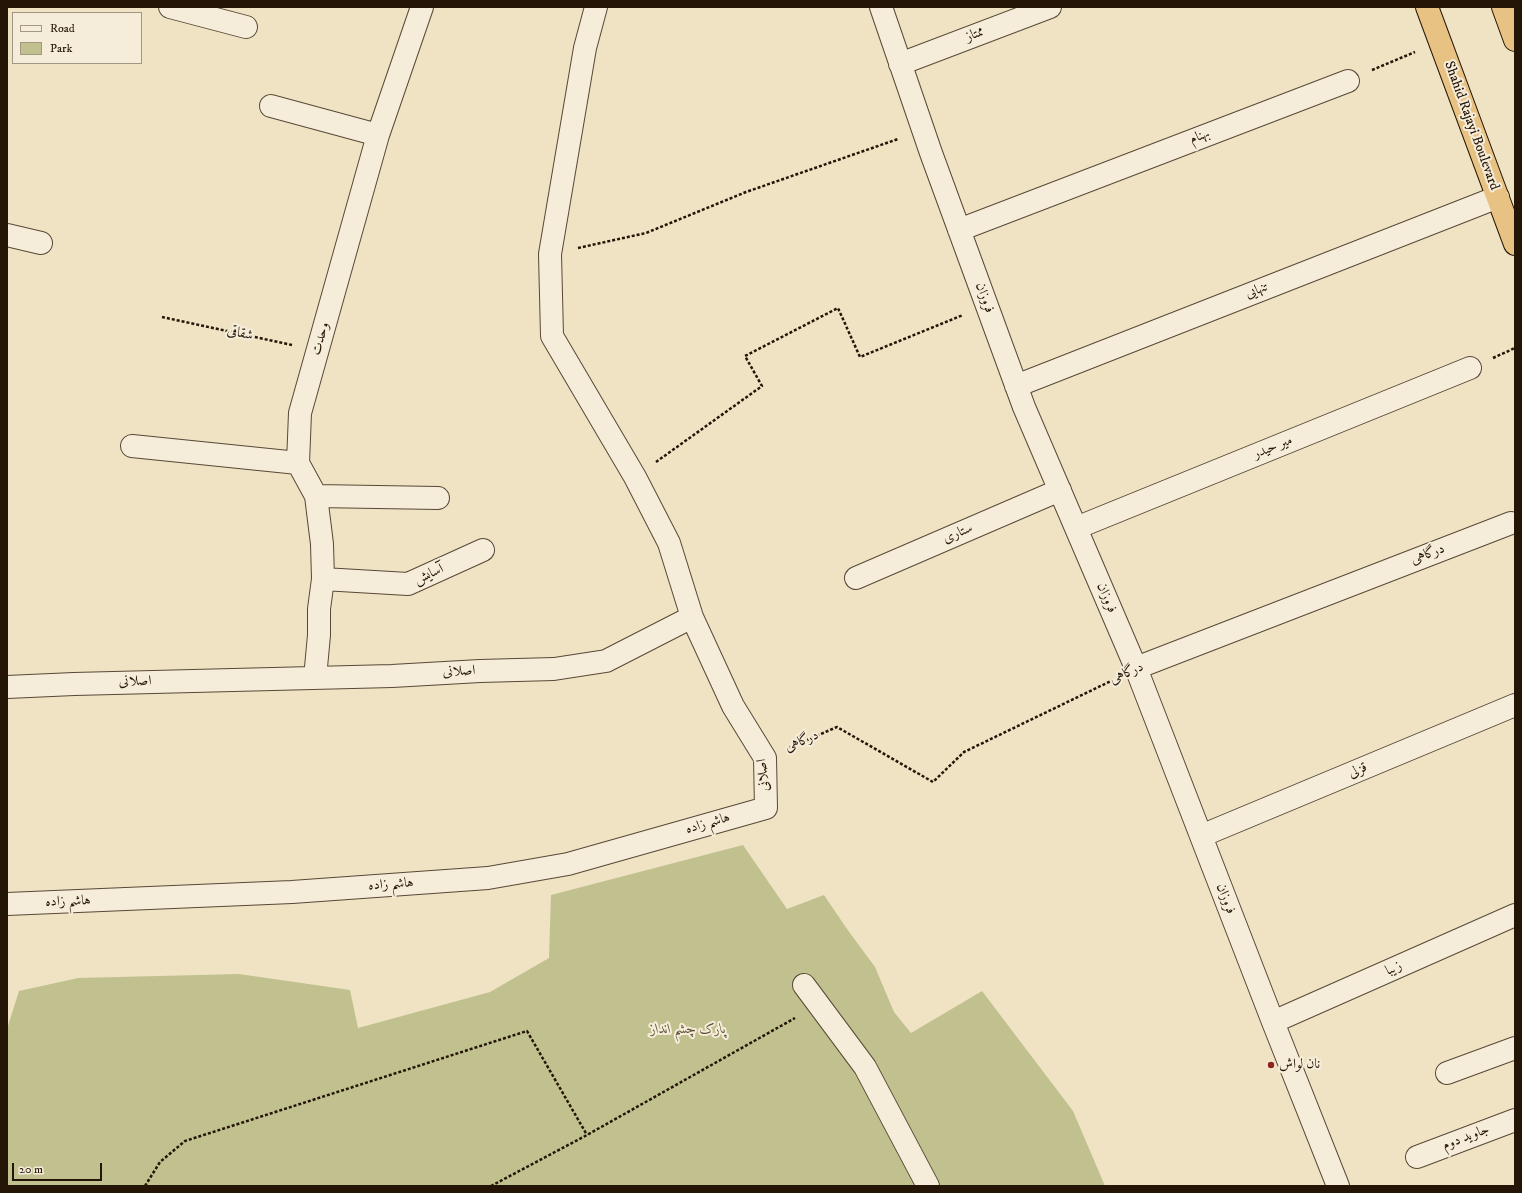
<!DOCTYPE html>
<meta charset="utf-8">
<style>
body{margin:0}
#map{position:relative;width:1522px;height:1193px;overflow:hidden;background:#efe3c4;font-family:"IM FELL DW Pica",serif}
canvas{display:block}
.frame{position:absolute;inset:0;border:8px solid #251507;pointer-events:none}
.legend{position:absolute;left:12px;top:12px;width:130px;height:52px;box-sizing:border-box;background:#f5edd9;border:1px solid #a29785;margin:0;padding:5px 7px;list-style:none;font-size:12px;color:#251507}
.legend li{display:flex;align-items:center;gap:8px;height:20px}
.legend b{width:20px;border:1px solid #a29785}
.scale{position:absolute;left:12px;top:1163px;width:90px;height:18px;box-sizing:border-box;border:2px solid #251507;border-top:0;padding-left:5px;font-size:12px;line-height:14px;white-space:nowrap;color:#251507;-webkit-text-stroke:3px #f5edd9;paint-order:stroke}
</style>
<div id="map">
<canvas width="1522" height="1193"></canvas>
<div class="frame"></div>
<ul class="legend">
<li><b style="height:5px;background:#f5edd9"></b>Road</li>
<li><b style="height:11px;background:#c1c18f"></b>Park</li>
</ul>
<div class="scale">20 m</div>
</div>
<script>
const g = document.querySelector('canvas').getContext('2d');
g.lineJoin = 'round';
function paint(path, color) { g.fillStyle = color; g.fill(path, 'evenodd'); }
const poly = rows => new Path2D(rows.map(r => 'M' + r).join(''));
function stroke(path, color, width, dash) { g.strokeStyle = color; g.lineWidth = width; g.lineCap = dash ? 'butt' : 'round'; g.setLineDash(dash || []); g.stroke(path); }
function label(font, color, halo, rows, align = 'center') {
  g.font = font + ' "IM FELL DW Pica",Amiri,serif'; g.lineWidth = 4; g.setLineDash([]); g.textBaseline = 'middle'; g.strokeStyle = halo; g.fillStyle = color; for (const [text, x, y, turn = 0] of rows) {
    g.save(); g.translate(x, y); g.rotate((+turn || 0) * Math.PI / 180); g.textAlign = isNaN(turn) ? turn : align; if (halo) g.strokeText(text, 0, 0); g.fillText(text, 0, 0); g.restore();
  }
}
const green = poly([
 [743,845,787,909,824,895,847,929,875,967,894,1012,911,1033,982,991,1073,1111,1105,1186,7,1186,7,1029,19,991,78,978,239,974,350,990,358,1028,490,992,549,958,551,895]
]);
const path = poly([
 [1372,70,1415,52],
 [578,248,646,233,746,192,898,139],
 [162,317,292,345],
 [1493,358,1515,348],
 [656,462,762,386,745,356,838,308,860,357,963,315],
 [789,748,837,727,933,782,964,752,1113,680],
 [145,1186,160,1162,185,1141,527,1031,587,1135],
 [491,1186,587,1135,795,1018]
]);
const minor = poly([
 [170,7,246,27],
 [596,7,585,48,550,254,552,336,635,477,669,543,692,617],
 [881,7,931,153,1024,407,1136,668,1273,1022,1338,1186],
 [900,64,1050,7],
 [271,106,378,135],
 [959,230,1348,81],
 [7,235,41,243],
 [1016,386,1498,197],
 [132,446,298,463],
 [316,496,438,498],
 [1076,528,1470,368],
 [856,578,1060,490],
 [323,579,408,584,483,550],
 [1136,668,1511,523],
 [315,678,319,635,319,609,323,579,322,544,316,496,298,463,300,413,378,135,422,7],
 [7,687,74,684,392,676,480,671,554,669,606,661,692,617,733,706,765,758,766,808,568,864,488,878,292,892,7,904],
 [1201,836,1515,705],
 [804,985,865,1067,928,1186],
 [1273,1022,1515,915],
 [1447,1073,1515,1048],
 [1417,1157,1515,1120]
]);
const highway = poly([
 [1427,7,1515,244],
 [1503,7,1515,40]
]);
const markers = [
 [1271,1065,4,"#8f2418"]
];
const streetNames = [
 ["ممتاز",975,35,-21],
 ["Shahid Rajayi Boulevard",1471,126,70],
 ["بهنام",1200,137,-21],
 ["تنهایی",1257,291,-21],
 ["فروزان",984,298,70],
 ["شقاقی",240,334,12],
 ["وحدت",321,339,-74],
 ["میر حیدر",1273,448,-22],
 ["ستاری",958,534,-23],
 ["درگاهی",1428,555,-21],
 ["آسایش",429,575,-24],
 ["فروزان",1106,598,67],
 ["اصلانی",459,672,-3],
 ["درگاهی",1127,674,-25],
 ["اصلانی",135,682,-1],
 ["درگاهی",802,742,-23],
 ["قزلی",1358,771,-23],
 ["اصلانی",764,775,-96],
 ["هاشم زاده",708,824,-16],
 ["هاشم زاده",391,885,-4],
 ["فروزان",1225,899,69],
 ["هاشم زاده",68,902,-2],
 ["زیبا",1394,969,-24],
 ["جاوید دوم",1466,1138,-21]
];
const parkNames = [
 ["پارک چشم انداز",688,1030]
];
const poiNames = [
 ["نان لواش",1279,1065]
];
paint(green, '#c1c18f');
stroke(minor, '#584836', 24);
stroke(highway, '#251507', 24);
stroke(path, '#251507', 2.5, [3, 2]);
stroke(minor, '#f5edd9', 22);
stroke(highway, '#e8c282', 22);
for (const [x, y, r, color] of markers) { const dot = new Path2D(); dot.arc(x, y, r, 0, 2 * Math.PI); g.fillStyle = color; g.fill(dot); stroke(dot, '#f5edd9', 1.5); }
label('14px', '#251507', '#f5edd9', streetNames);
label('italic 14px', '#5c5137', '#f5edd9', parkNames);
label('14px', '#251507', '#f5edd9', poiNames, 'left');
</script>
